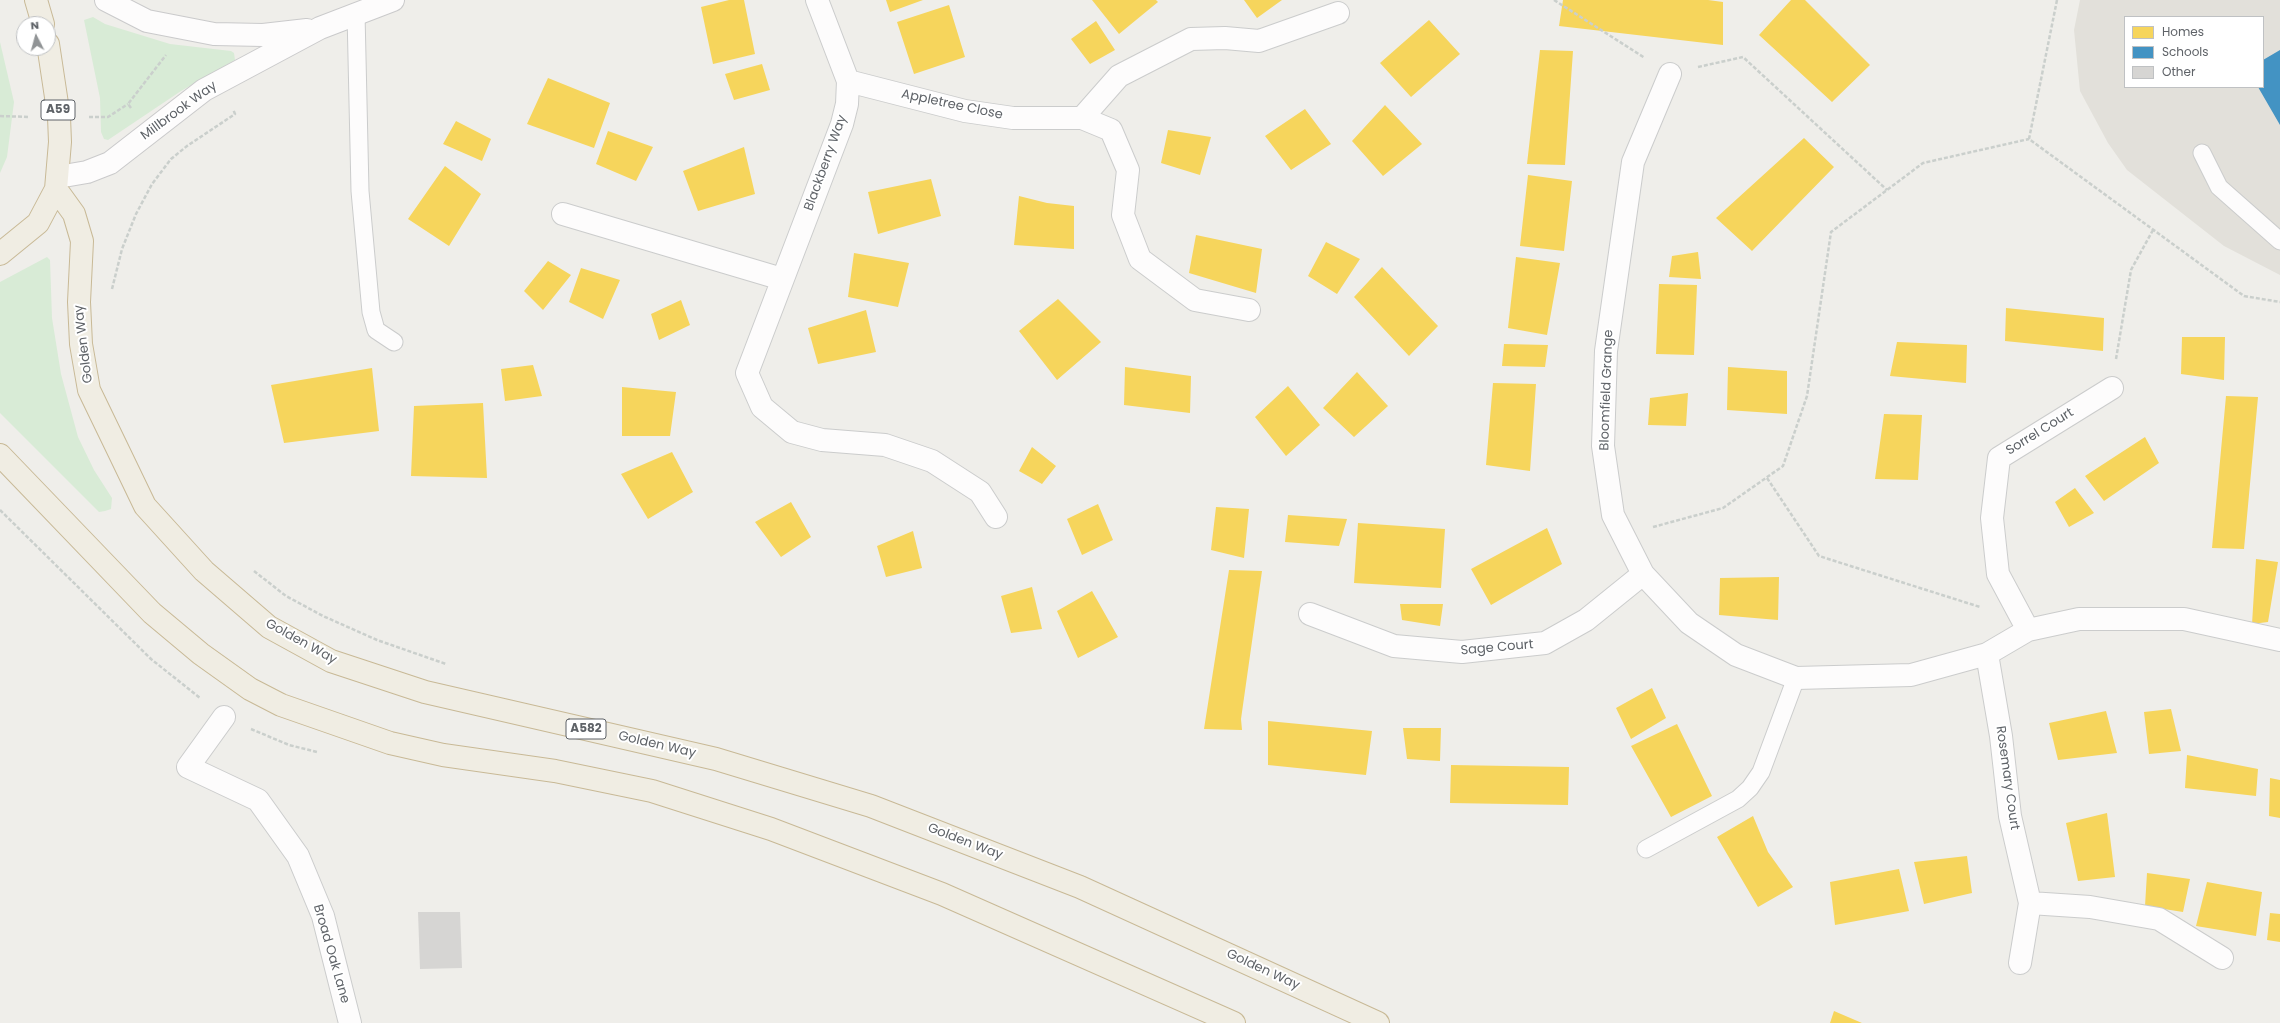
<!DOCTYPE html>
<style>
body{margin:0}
#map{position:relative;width:2280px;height:1023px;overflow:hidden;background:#efeeea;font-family:Poppins,sans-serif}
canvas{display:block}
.legend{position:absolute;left:2124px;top:16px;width:140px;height:72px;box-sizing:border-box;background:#fff;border:1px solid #bfc1c3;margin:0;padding:5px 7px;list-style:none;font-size:12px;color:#5f6368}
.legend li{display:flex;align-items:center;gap:8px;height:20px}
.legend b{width:20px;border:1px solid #bfc1c3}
.north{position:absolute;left:16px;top:16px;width:40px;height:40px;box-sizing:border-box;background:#fff;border:1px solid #bfc1c3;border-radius:50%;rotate:354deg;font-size:11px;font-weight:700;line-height:16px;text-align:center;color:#5f6368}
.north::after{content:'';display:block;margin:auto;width:14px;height:18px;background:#919496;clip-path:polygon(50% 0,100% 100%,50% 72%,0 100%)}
</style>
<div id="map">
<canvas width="2280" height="1023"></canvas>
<ul class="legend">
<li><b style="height:11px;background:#f6d55c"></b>Homes</li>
<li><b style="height:11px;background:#4393c3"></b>Schools</li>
<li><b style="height:11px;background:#d6d5d3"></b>Other</li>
</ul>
<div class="north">N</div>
</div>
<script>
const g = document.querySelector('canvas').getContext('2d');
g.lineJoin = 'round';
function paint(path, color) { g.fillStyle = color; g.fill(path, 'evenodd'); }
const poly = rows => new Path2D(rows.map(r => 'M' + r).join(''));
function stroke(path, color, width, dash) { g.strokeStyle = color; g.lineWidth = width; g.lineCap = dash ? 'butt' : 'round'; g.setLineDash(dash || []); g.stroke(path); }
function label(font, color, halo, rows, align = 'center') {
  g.font = font + ' Poppins,sans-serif'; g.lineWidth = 4; g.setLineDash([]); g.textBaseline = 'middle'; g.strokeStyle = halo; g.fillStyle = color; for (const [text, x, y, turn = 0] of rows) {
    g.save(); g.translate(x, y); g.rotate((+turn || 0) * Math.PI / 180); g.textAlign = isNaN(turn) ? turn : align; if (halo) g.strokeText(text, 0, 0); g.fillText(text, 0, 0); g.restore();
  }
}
const education = poly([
 [2080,0,2280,0,2280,275,2224,246,2127,170,2108,143,2080,91,2074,30],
 [2125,17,2263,17,2263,87,2125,87]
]);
const green = poly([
 [93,17,105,24,170,44,231,51,234,53,235,60,181,91,108,140,104,139,101,132,100,98,84,20],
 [0,42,14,102,7,157,0,173],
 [47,257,50,260,52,318,61,374,78,437,94,470,112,498,111,509,105,511,99,512,0,413,0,282]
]);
const homes = poly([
 [729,0,744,0,755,54,713,64,701,7],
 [886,0,923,0,890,12],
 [1092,0,1156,0,1158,2,1119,34],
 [1244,0,1282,0,1257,18],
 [1563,0,1708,0,1723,2,1723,45,1559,26],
 [1791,0,1805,0,1870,65,1832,102,1759,35],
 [949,5,965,57,914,74,897,22],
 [1429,20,1460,54,1411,97,1380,63],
 [1096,21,1115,50,1090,64,1071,39],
 [1540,50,1573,51,1565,165,1527,164],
 [762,64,770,90,734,100,725,74],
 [548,78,610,103,594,148,527,124],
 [1385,105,1422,144,1383,176,1352,141],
 [1305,109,1331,144,1291,170,1265,136],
 [456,121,491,139,482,161,443,144],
 [1168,130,1211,137,1200,175,1161,163],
 [608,131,653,147,636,181,596,164],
 [1804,138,1834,167,1752,251,1716,218],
 [744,147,755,194,698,211,683,171],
 [445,166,481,194,449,246,408,219],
 [1528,175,1572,181,1564,251,1520,246],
 [931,179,941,216,878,234,868,192],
 [1019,196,1047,203,1074,206,1074,249,1014,245],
 [1196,235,1262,249,1256,293,1189,273],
 [1326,242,1360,259,1337,294,1308,276],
 [1698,252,1701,279,1669,277,1672,256],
 [854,253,909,263,898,307,848,297],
 [1516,257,1560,263,1547,335,1508,328],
 [548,261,571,275,543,310,524,291],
 [1382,267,1438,326,1409,356,1354,297],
 [581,268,620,280,603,319,569,302],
 [1659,284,1697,285,1694,355,1656,354],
 [1058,299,1101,342,1057,380,1019,331],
 [681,300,690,325,659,340,651,314],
 [2006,308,2104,318,2103,351,2005,341],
 [866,310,876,352,818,364,808,328],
 [2182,337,2225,337,2224,380,2181,374],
 [1897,342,1967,345,1966,383,1890,376],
 [1504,344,1548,345,1545,367,1502,366],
 [533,365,542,396,505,401,501,369],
 [1125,367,1191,376,1190,413,1124,405],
 [1728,367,1787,371,1787,414,1727,410],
 [372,368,379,431,284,443,271,385],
 [1357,372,1388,406,1354,437,1323,408],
 [1493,383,1536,384,1530,471,1486,465],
 [1288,386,1320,425,1286,456,1255,417],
 [622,387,676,392,670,436,622,436],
 [1688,393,1686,426,1648,425,1650,398],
 [2226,396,2258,397,2244,549,2212,548],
 [483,403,487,478,411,476,414,406],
 [1884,414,1922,415,1918,480,1875,479],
 [2145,437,2159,463,2104,501,2085,476],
 [1032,447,1056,466,1042,484,1019,471],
 [672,452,693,492,648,519,621,474],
 [2075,488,2094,513,2069,527,2055,502],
 [791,502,811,537,781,557,755,522],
 [1098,504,1113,540,1082,555,1067,519],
 [1216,507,1249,509,1244,558,1211,550],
 [1288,515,1347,519,1339,546,1285,542],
 [1358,523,1445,529,1441,588,1354,583],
 [1547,528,1562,564,1491,605,1471,569],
 [913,531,922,568,886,577,877,546],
 [2256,559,2278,562,2268,622,2252,624],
 [1229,570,1262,571,1241,719,1242,730,1204,729],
 [1779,577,1778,620,1719,615,1720,578],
 [1032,587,1042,629,1011,633,1001,596],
 [1092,591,1118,637,1078,658,1057,611],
 [1400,604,1443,604,1440,626,1402,620],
 [1652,688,1666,718,1631,739,1616,708],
 [2171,709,2181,751,2149,754,2144,712],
 [2106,711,2117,753,2058,760,2049,723],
 [1268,721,1372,731,1366,775,1268,765],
 [1677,724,1712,796,1671,817,1631,746],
 [1403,728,1441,728,1440,761,1407,759],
 [2187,755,2258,769,2256,796,2185,788],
 [1451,765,1569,767,1568,805,1450,803],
 [2270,778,2280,780,2280,818,2269,816],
 [2107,813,2115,877,2078,881,2066,823],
 [1753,816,1768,852,1793,887,1758,907,1717,837],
 [1967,856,1972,893,1924,904,1914,862],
 [1899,869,1909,911,1835,925,1830,882],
 [2147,873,2190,879,2183,912,2145,906],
 [2207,882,2262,892,2256,936,2196,926],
 [2270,913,2280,914,2280,942,2267,940],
 [1834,1011,1862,1023,1830,1023]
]);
const schools = poly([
 [2280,50,2280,125,2258,87,2263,87,2263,60]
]);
const building = poly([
 [418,912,460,912,462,968,420,969]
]);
const path = poly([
 [1554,0,1645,58],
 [2057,0,2029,139,2244,296,2280,302],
 [1698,67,1743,57,1887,190],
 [131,108,128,104,166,55],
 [0,116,30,117],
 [89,117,108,117,128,104],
 [112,289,122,249,136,214,152,184,171,159,187,146,235,114,233,109],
 [2116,359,2131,270,2153,230],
 [1767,478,1819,556,1980,607],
 [0,510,151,659,200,698],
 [1653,527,1723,508,1783,466,1807,396,1831,232,1923,163,2029,139],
 [254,571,286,596,323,616,377,640,446,664],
 [251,729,289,745,317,752]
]);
const lane = poly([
 [356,13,360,191,371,312,376,330,394,342],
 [2202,153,2219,187,2280,241],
 [1646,849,1738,799,1750,788,1761,772,1796,678]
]);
const street = poly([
 [817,0,848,81,847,104,842,124,747,373,762,407,792,432,822,440,885,445,932,461,980,492,996,517],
 [1670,74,1633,162,1606,351,1603,446,1613,515,1643,574,1689,623,1736,655,1796,678,1911,675,1987,654,2028,630,2079,619,2184,619,2280,640],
 [848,81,965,111,1013,118,1082,118,1111,130,1128,170,1123,215,1140,259,1195,300,1249,310],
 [1082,118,1119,76,1191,39,1225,38,1259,41,1338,13],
 [563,214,782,279],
 [1310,614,1394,646,1462,652,1545,643,1586,620,1643,574],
 [2028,630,1998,574,1992,518,1999,458,2112,388],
 [1987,654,2001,736,2010,816,2030,903,2090,907,2159,919,2222,958],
 [224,717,188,767,258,800,298,856,323,916,350,1023],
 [2020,963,2030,903]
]);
const secondary = poly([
 [106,0,147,21,214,34,263,35,307,30],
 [58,177,87,172,110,163,204,90,320,28,393,0]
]);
const highway = poly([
 [36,0,43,24],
 [56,189,74,214,82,241,79,302,81,344,89,390,119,452,145,506,204,571,269,627,331,661,425,692,716,759,871,806,1080,887,1378,1023],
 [0,254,38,223,56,189,60,142,59,117,48,44],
 [0,455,152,613,201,654,250,689,281,705,390,743,443,755,555,771,652,791,771,829,942,894,1234,1023]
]);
const shields = [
 [58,110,34],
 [586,729,40]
];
const shieldNames = [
 ["A59",58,110],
 ["A582",586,729]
];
const streetNames = [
 ["Appletree Close",952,105,12],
 ["Millbrook Way",179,111,-36],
 ["Blackberry Way",826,163,-70],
 ["Golden Way",84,344,-97],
 ["Bloomfield Grange",1607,390,-88],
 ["Sorrel Court",2040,432,-32],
 ["Golden Way",301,642,29],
 ["Sage Court",1497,648,-5],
 ["Golden Way",657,745,13],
 ["Rosemary Court",2007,778,82],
 ["Golden Way",965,842,21],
 ["Broad Oak Lane",331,954,74],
 ["Golden Way",1263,970,25]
];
paint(education, '#e2e0da');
paint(green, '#d8ebd6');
paint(homes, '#f6d55c');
paint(schools, '#4393c3');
paint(building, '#d6d5d3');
stroke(lane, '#cbcccc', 19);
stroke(street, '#cbcccc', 24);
stroke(secondary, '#cacacb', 24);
stroke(highway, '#c8b996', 24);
stroke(path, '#cacfcc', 2.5, [4, 2]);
stroke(lane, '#fdfcfc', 17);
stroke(street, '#fdfcfc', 22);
stroke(secondary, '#fdfcfc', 22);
stroke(highway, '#f0ede3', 22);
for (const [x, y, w] of shields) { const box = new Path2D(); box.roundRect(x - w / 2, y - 10, w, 20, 3); g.fillStyle = '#fff'; g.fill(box); stroke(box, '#5f6368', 1); }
label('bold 12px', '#5f6368', null, shieldNames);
label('13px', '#5f6368', '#fff', streetNames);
</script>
